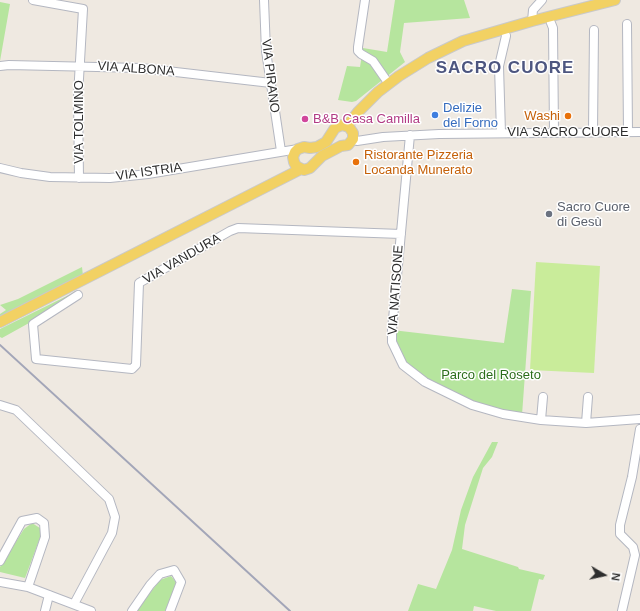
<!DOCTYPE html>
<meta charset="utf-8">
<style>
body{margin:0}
#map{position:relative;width:640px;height:611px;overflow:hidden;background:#efe9e1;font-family:Arial,sans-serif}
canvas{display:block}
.north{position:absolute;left:584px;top:555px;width:40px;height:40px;-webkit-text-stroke:3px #fff;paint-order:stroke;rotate:99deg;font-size:11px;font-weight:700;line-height:16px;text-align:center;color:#2e2e2e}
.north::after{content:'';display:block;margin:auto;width:14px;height:18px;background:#2e2e2e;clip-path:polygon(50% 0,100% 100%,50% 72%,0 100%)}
</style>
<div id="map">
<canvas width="640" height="611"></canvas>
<div class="north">N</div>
</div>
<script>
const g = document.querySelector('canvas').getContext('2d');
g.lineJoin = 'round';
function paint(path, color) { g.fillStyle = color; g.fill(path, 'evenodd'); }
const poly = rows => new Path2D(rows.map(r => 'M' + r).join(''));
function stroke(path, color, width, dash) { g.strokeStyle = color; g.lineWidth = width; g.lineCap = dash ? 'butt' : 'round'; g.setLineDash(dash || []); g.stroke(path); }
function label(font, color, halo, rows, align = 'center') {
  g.font = font + ' Arial,sans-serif'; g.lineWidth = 3; g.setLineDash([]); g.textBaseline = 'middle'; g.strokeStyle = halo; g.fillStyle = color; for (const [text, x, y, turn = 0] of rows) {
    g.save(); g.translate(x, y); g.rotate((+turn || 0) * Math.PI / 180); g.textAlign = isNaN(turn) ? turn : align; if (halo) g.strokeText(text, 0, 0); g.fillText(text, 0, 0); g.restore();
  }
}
const green = poly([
 [395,0,464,0,470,18,404,23,400,52,405,62,356,101,352,102,338,100,347,66,360,67,363,48,387,52],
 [0,2,10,4,0,61],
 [82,267,83,276,0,318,0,314,6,310,0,305,18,299],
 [512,289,531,291,522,415,472,403,426,381,404,363,392,330,504,343],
 [77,291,29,323,2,338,0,337,0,329],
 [492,442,498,442,492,457,483,468,465,525,462,549,518,567,519,569,545,575,543,580,539,579,531,611,496,611,474,606,473,611,408,611,418,584,436,589,452,550,461,510,473,477],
 [32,523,43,530,25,578,0,572,0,567,24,529],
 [171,576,176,582,167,611,136,611,160,580]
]);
const pitch = poly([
 [536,262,600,266,594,373,530,370]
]);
const minor = poly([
 [33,0,83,9,78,96,79,178],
 [264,0,266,51,281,151],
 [365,0,358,47,358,51,361,54,373,61,389,84],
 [532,21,533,10,542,0],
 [551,23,553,28,554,132],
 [627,24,628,132],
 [0,66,9,65,141,68,271,83],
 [593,132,594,30],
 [501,133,499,66,506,36],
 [410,135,392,330,392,342,403,365,425,382,472,405,503,414,541,420,586,423,640,419],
 [353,139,357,141,383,137,439,134,640,132],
 [0,168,21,173,50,177,110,178,148,174,298,149],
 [78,295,33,324,36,359,132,369,136,365,139,283,230,231,238,228,401,234],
 [0,405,16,410,109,499,115,517,112,533,74,604],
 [541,420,543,397],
 [586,423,588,397],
 [0,561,22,521,37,518,44,523,45,537,28,587],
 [0,582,28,587,91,611],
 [45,611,49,595],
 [132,611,150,585,160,574,174,570,181,582,170,611],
 [622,611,635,555,633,547,620,534,620,525,632,477,640,429]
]);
const major = poly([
 [342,125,349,127,353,133,353,139,348,145,341,146,322,156,310,168,304,170,296,166,294,162,293,157,295,152,298,149,304,147,310,148,317,147,326,142,335,128,342,125],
 [347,126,358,112,378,92,399,76,428,58,463,41,532,21,615,0],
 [0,322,301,169]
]);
const rail = poly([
 [0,345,290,611]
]);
const markers = [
 [435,115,4,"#3f7fe0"],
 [568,116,4,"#e8710a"],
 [305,119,4,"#d1479c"],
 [356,162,4,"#e8710a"],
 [549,214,4,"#6b7280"]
];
const streetNames = [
 ["VIA ALBONA",136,69,4],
 ["VIA PIRANO",270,76,83],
 ["VIA TOLMINO",79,122,-90],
 ["VIA SACRO CUORE",568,132],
 ["VIA ISTRIA",149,172,-8],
 ["VIA VANDURA",182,259,-30],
 ["VIA NATISONE",396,290,-86]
];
const shopNames = [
 ["Delizie",443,108],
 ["del Forno",443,123]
];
const foodNames = [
 ["Washi",560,116],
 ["Ristorante Pizzeria",364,155,"left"],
 ["Locanda Munerato",364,170,"left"]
];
const hotelNames = [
 ["B&B Casa Camilla",313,119]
];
const worshipNames = [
 ["Sacro Cuore",557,207],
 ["di Gesù",557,222]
];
const parkNames = [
 ["Parco del Roseto",491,375]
];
const districtNames = [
 ["SACRO CUORE",505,68]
];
paint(green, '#b6e59e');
paint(pitch, '#c9ec9a');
stroke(minor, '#b4b7c1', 10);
stroke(major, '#c9c9c9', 12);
stroke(minor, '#fff', 8);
stroke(major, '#f2d163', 10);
stroke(rail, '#a3a6b8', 2);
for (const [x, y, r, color] of markers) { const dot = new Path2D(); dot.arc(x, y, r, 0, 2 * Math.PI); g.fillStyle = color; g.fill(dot); stroke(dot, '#fff', 1.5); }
label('13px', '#2e2e2e', '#fff', streetNames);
label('13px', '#366cbe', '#fff', shopNames, 'left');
label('13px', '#c56008', '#fff', foodNames, 'right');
label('13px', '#b23c85', '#fff', hotelNames, 'left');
label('13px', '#5b616d', '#fff', worshipNames, 'left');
label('13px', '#2c6e1b', '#fff', parkNames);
g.letterSpacing = '1px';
label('bold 17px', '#4d5680', '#fff', districtNames);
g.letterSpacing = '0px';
</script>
